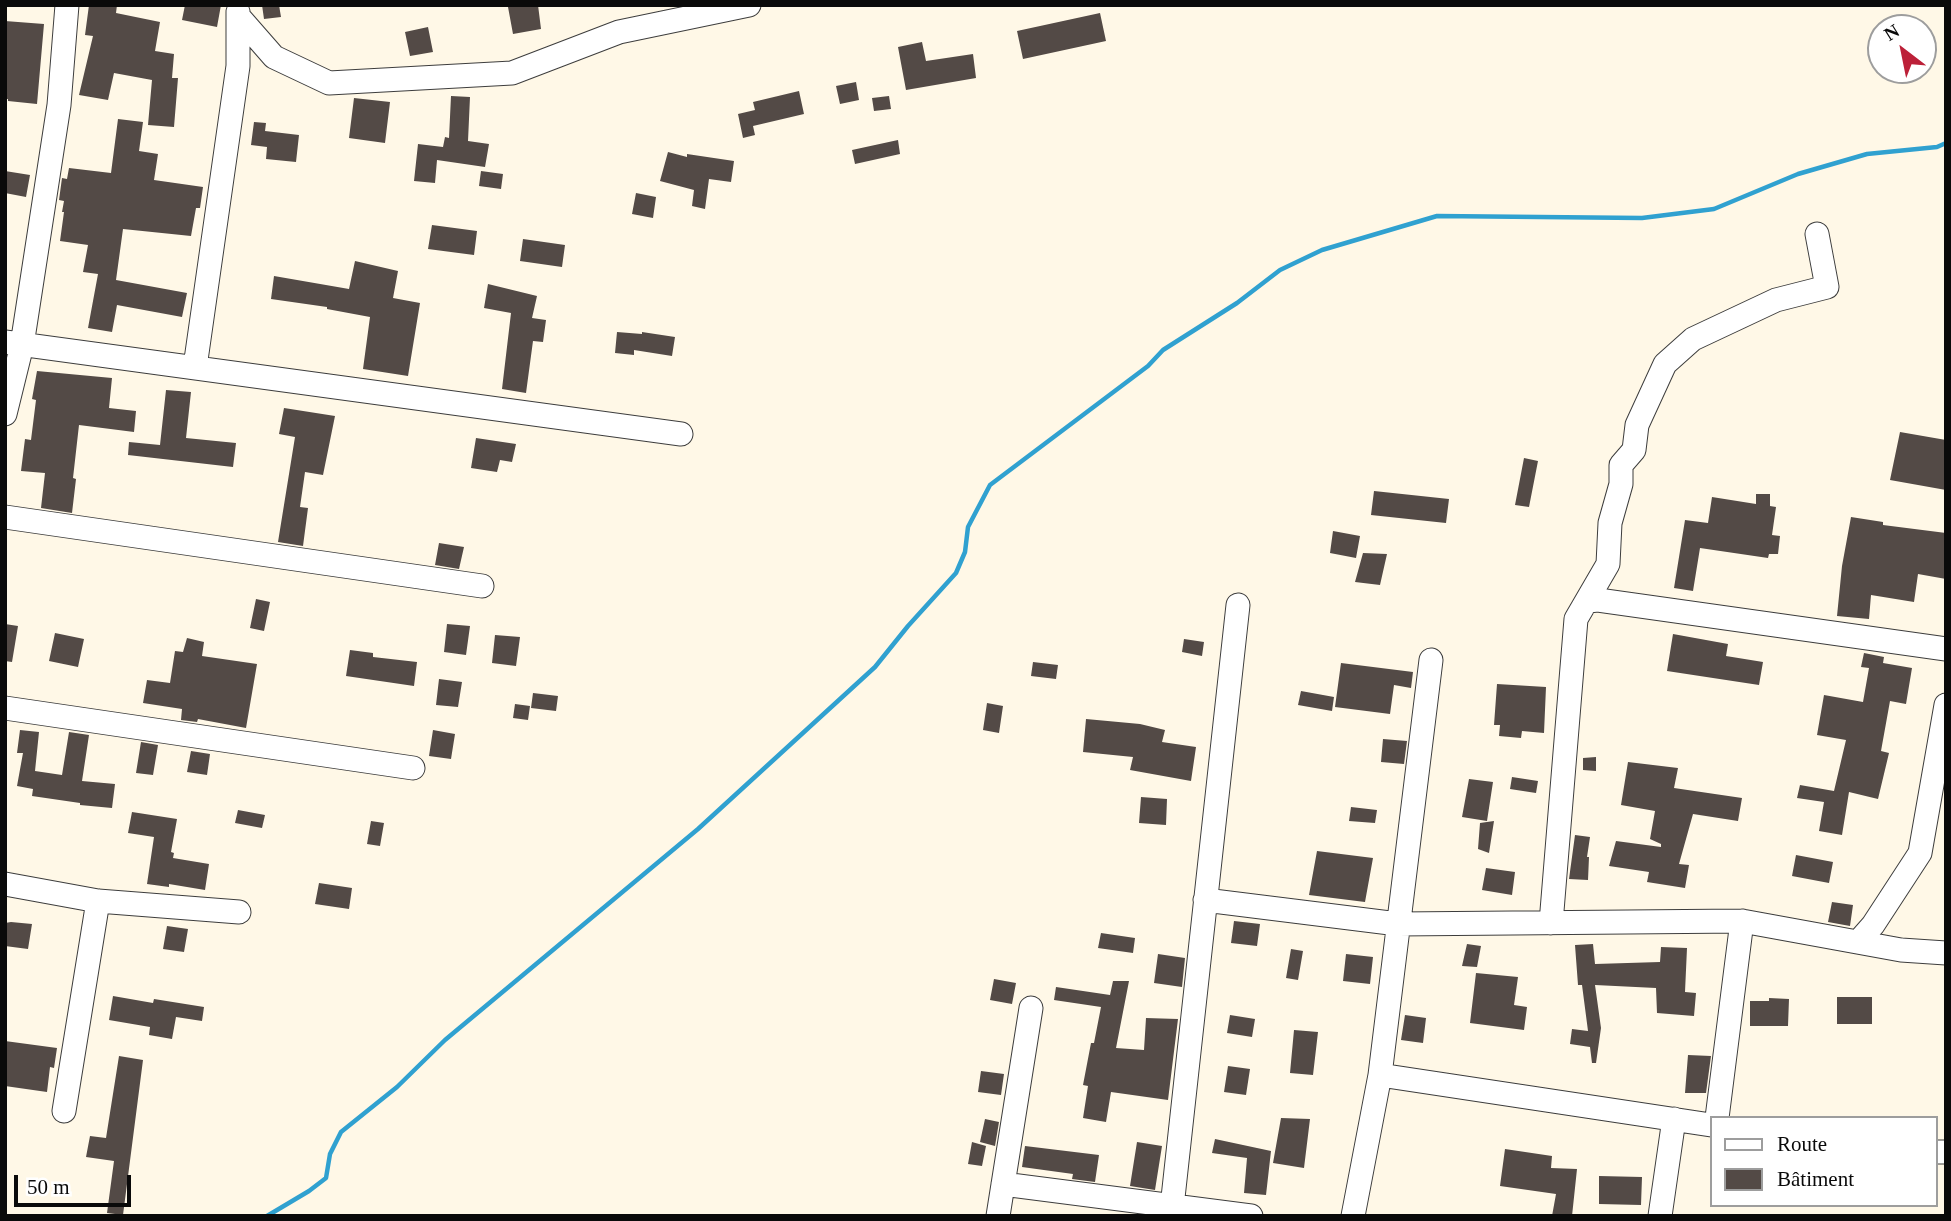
<!DOCTYPE html>
<meta charset="utf-8">
<style>
body{margin:0}
#map{position:relative;width:1951px;height:1221px;overflow:hidden;background:#fff8e7;font-family:"Times New Roman",serif}
canvas{display:block}
.frame{position:absolute;inset:0;border:7px solid #0a0a0a;pointer-events:none}
.legend{position:absolute;left:1710px;top:1116px;width:228px;height:91px;box-sizing:border-box;background:#fff;border:2px solid #9d9d9d;margin:0;padding:9px 12px;list-style:none;font-size:21px;color:#0a0a0a}
.legend li{display:flex;align-items:center;gap:14px;height:35px}
.legend b{width:35px;border:2px solid #9d9d9d}
.north{position:absolute;left:1867px;top:14px;width:70px;height:70px;box-sizing:border-box;background:#fff;border:2px solid #9d9d9d;border-radius:50%;rotate:328deg;font-size:19px;font-weight:700;line-height:28px;text-align:center;color:#0a0a0a}
.north::after{content:'';display:block;margin:auto;width:24px;height:32px;background:#bc2038;clip-path:polygon(50% 0,100% 100%,50% 72%,0 100%)}
.scale{position:absolute;left:14px;top:1175px;width:117px;height:32px;box-sizing:border-box;border:4px solid #0a0a0a;border-top:0;padding-left:9px;font-size:21px;line-height:24px;white-space:nowrap;color:#0a0a0a;-webkit-text-stroke:5px #fff;paint-order:stroke}
</style>
<div id="map">
<canvas width="1951" height="1221"></canvas>
<div class="frame"></div>
<ul class="legend">
<li><b style="height:9px;background:#fff"></b>Route</li>
<li><b style="height:19px;background:#534a46"></b>Bâtiment</li>
</ul>
<div class="north">N</div>
<div class="scale">50 m</div>
</div>
<script>
const g = document.querySelector('canvas').getContext('2d');
g.lineJoin = 'round';
const poly = rows => new Path2D(rows.map(r => 'M' + r).join(''));
function stroke(path, color, width, dash) { g.strokeStyle = color; g.lineWidth = width; g.lineCap = dash ? 'butt' : 'round'; g.setLineDash(dash || []); g.stroke(path); }
function paint(path, color) { g.fillStyle = color; g.fill(path, 'evenodd'); }
const stream = poly([
 [267,1216,309,1191,326,1178,330,1154,341,1132,397,1087,445,1040,698,829,875,667,908,626,956,573,965,552,968,527,990,485,1148,366,1163,350,1237,303,1280,270,1322,250,1437,216,1642,218,1714,209,1798,174,1867,154,1937,147,1946,143]
]);
const building = poly([
 [89,5,117,5,116,13,160,22,155,51,174,54,172,78,178,78,174,127,148,125,152,80,114,73,108,100,79,95,93,36,85,35],
 [185,5,221,5,217,27,182,20],
 [262,5,279,5,281,17,264,19],
 [520,5,538,5,541,29,513,34,508,7],
 [1100,13,1106,41,1023,59,1017,31],
 [5,21,44,24,37,104,8,101,8,99,5,99],
 [428,27,433,52,410,56,405,32],
 [922,42,926,61,973,54,976,78,906,90,898,47],
 [856,82,859,100,840,104,836,86],
 [799,91,804,114,753,126,755,135,743,138,738,114,755,110,753,102],
 [451,96,470,97,468,141,489,144,485,167,437,160,435,183,414,181,418,144,443,147,445,137,449,138],
 [889,96,891,109,874,111,872,98],
 [354,98,390,102,385,143,349,138],
 [118,119,143,122,139,151,158,154,154,180,203,187,200,208,196,208,191,236,123,229,116,280,187,293,182,317,117,305,112,332,88,328,98,274,83,272,88,245,60,241,64,212,62,212,64,201,59,200,62,178,67,179,69,168,111,173],
 [254,122,266,123,265,131,299,135,296,162,266,159,267,147,251,145],
 [898,140,900,154,855,164,852,150],
 [668,152,687,157,687,154,734,161,731,182,709,179,705,209,692,206,694,190,660,181],
 [5,171,30,175,26,197,5,193],
 [481,171,503,174,501,189,479,186],
 [636,193,656,197,653,218,632,214],
 [432,225,477,231,474,255,428,249],
 [523,239,565,245,562,267,520,261],
 [355,261,398,271,393,298,420,303,408,376,363,369,370,317,327,309,327,307,271,299,274,276,349,289],
 [488,284,537,296,532,318,546,320,543,342,533,341,526,393,502,389,511,313,484,308],
 [617,332,642,334,642,332,675,337,672,356,634,350,634,355,615,353],
 [37,371,112,378,109,408,136,411,134,432,79,425,73,478,76,479,72,513,41,508,45,473,21,471,25,439,31,440,36,400,32,399],
 [166,390,191,392,186,438,236,443,233,467,128,455,129,442,160,445],
 [284,408,335,416,323,475,305,472,300,507,308,508,303,546,278,542,295,437,279,434],
 [1900,432,1946,440,1946,490,1890,480],
 [476,438,516,444,512,462,500,460,497,472,471,468],
 [1524,458,1538,461,1529,507,1515,505],
 [1374,491,1449,499,1446,523,1371,515],
 [1756,494,1770,494,1770,506,1776,507,1772,535,1780,536,1778,554,1769,554,1768,558,1700,548,1693,591,1674,588,1685,520,1708,523,1712,497,1756,504],
 [1851,517,1883,522,1883,525,1946,533,1946,579,1918,574,1914,602,1871,595,1869,619,1837,616,1842,566],
 [1333,531,1360,536,1356,558,1330,553],
 [439,543,464,547,459,569,435,565],
 [1363,553,1387,554,1380,585,1355,582],
 [256,599,270,602,264,631,250,628],
 [5,624,18,626,12,662,5,661],
 [447,624,470,626,466,655,444,652],
 [55,633,84,639,78,667,49,661],
 [1673,634,1728,644,1726,656,1763,662,1759,685,1667,671],
 [495,635,520,637,516,666,492,663],
 [187,638,204,642,202,656,257,664,246,728,198,719,197,722,181,720,182,709,143,703,147,680,170,683,175,651,183,652],
 [1184,639,1204,642,1202,656,1182,652],
 [350,650,373,653,373,657,417,662,414,686,346,676],
 [1864,653,1884,657,1883,663,1912,668,1906,704,1890,701,1881,751,1889,753,1878,799,1849,792,1842,835,1819,831,1824,802,1797,798,1800,785,1834,791,1846,740,1817,735,1824,695,1863,702,1869,668,1861,667],
 [1033,662,1058,665,1056,679,1031,676],
 [1341,663,1413,672,1411,688,1394,685,1390,714,1335,707],
 [439,679,462,682,458,707,436,705],
 [1497,684,1546,687,1544,733,1522,731,1521,738,1499,736,1500,725,1494,725],
 [1301,691,1334,697,1332,711,1298,705],
 [533,693,558,696,556,711,531,708],
 [987,703,1003,706,999,733,983,730],
 [515,704,530,706,528,720,513,718],
 [1086,719,1140,724,1165,730,1162,742,1196,747,1191,781,1130,770,1133,757,1083,752],
 [20,730,39,732,35,771,62,775,69,732,89,735,82,781,115,784,112,808,80,805,80,803,32,796,33,789,17,786,23,753,17,753],
 [433,730,455,734,451,759,429,756],
 [1383,739,1407,741,1404,764,1381,762],
 [141,742,158,745,153,775,136,773],
 [191,751,210,754,207,775,187,772],
 [1596,757,1596,771,1583,770,1583,758],
 [1628,762,1678,768,1674,788,1742,798,1738,821,1693,814,1679,864,1689,865,1685,888,1647,882,1649,872,1609,866,1616,841,1661,847,1661,844,1650,839,1655,811,1621,805],
 [1512,777,1538,781,1536,793,1510,789],
 [1469,779,1493,782,1487,821,1462,817],
 [1141,797,1167,799,1166,825,1139,823],
 [1351,807,1377,810,1375,823,1349,821],
 [238,810,265,815,262,828,235,823],
 [132,812,177,819,171,852,174,853,173,858,209,864,205,890,169,884,169,887,147,884,154,837,128,833],
 [371,821,384,823,380,846,367,844],
 [1494,821,1489,853,1478,849,1480,823],
 [1575,835,1590,837,1587,857,1589,857,1588,880,1569,879],
 [1317,851,1373,858,1365,902,1309,895],
 [1796,855,1833,862,1829,883,1792,876],
 [1486,868,1515,872,1512,895,1482,890],
 [319,883,352,888,349,909,315,904],
 [1832,902,1853,905,1850,926,1828,922],
 [1234,921,1260,924,1257,946,1231,943],
 [11,922,32,924,28,949,5,946,5,923],
 [167,926,188,929,184,952,163,949],
 [1101,933,1135,938,1133,953,1098,948],
 [1467,944,1481,946,1477,967,1462,966],
 [1593,944,1595,964,1660,962,1661,947,1687,948,1685,992,1696,993,1694,1016,1657,1013,1656,988,1595,985,1601,1028,1596,1063,1592,1063,1590,1047,1570,1044,1572,1029,1588,1031,1582,985,1578,985,1575,945],
 [1291,949,1303,951,1298,980,1286,978],
 [1158,954,1185,958,1182,987,1154,983],
 [1346,954,1373,957,1370,984,1343,981],
 [1476,973,1518,977,1514,1005,1527,1007,1524,1030,1470,1023],
 [994,979,1016,983,1012,1004,990,1000],
 [1113,981,1129,981,1116,1048,1144,1050,1146,1018,1178,1019,1168,1100,1111,1092,1106,1122,1083,1118,1088,1086,1083,1085,1091,1043,1094,1043,1101,1007,1054,1000,1056,987,1110,995],
 [113,996,153,1003,154,999,204,1007,202,1021,176,1017,172,1039,149,1035,150,1027,109,1020],
 [1837,997,1872,997,1872,1024,1837,1024],
 [1769,998,1789,999,1788,1026,1750,1026,1750,1001,1769,1001],
 [1230,1015,1255,1019,1252,1037,1227,1033],
 [1405,1015,1426,1018,1423,1043,1401,1040],
 [1294,1030,1318,1032,1313,1075,1290,1073],
 [5,1041,57,1048,54,1068,50,1067,47,1092,5,1086],
 [1688,1055,1711,1056,1706,1093,1685,1093],
 [119,1056,143,1060,123,1215,107,1213,114,1161,86,1157,90,1136,106,1138],
 [1228,1066,1250,1069,1246,1095,1224,1092],
 [981,1071,1004,1074,1001,1095,978,1092],
 [1281,1118,1310,1119,1304,1168,1273,1163],
 [985,1119,999,1122,995,1146,980,1142],
 [1215,1139,1271,1151,1266,1195,1244,1193,1247,1158,1212,1153],
 [972,1142,986,1146,982,1166,968,1164],
 [1137,1142,1162,1146,1155,1190,1130,1186],
 [1025,1146,1099,1155,1095,1182,1072,1179,1073,1174,1022,1167],
 [1505,1149,1552,1156,1551,1168,1577,1169,1572,1216,1552,1216,1556,1194,1500,1186],
 [1599,1176,1642,1177,1641,1205,1599,1204]
]);
const minor = poly([
 [239,17,274,57,329,83,512,73,619,32,749,5],
 [5,342,681,434],
 [195,367,238,66,238,12],
 [5,414,22,345,59,105,67,5],
 [5,517,482,586],
 [1588,601,1598,600,1946,649],
 [5,708,413,768],
 [5,884,98,901,239,912],
 [1205,900,1398,924,1742,921,1901,950,1946,953],
 [1551,923,1576,619,1608,564,1610,523,1621,484,1621,465,1634,450,1637,425,1665,364,1693,339,1776,300,1827,287,1817,234],
 [1858,942,1873,925,1920,853,1946,705],
 [1380,1075,1711,1125],
 [64,1111,98,901],
 [1717,1118,1742,921],
 [1935,1152,1946,1152],
 [1003,1184,1251,1216],
 [998,1216,1031,1008],
 [1171,1216,1238,605],
 [1353,1216,1380,1075,1431,660],
 [1660,1216,1674,1119]
]);
stroke(stream, '#30a1d0', 4.5);
paint(building, '#534a46');
stroke(minor, '#3d3d3d', 25);
stroke(minor, '#fff', 23);
</script>
